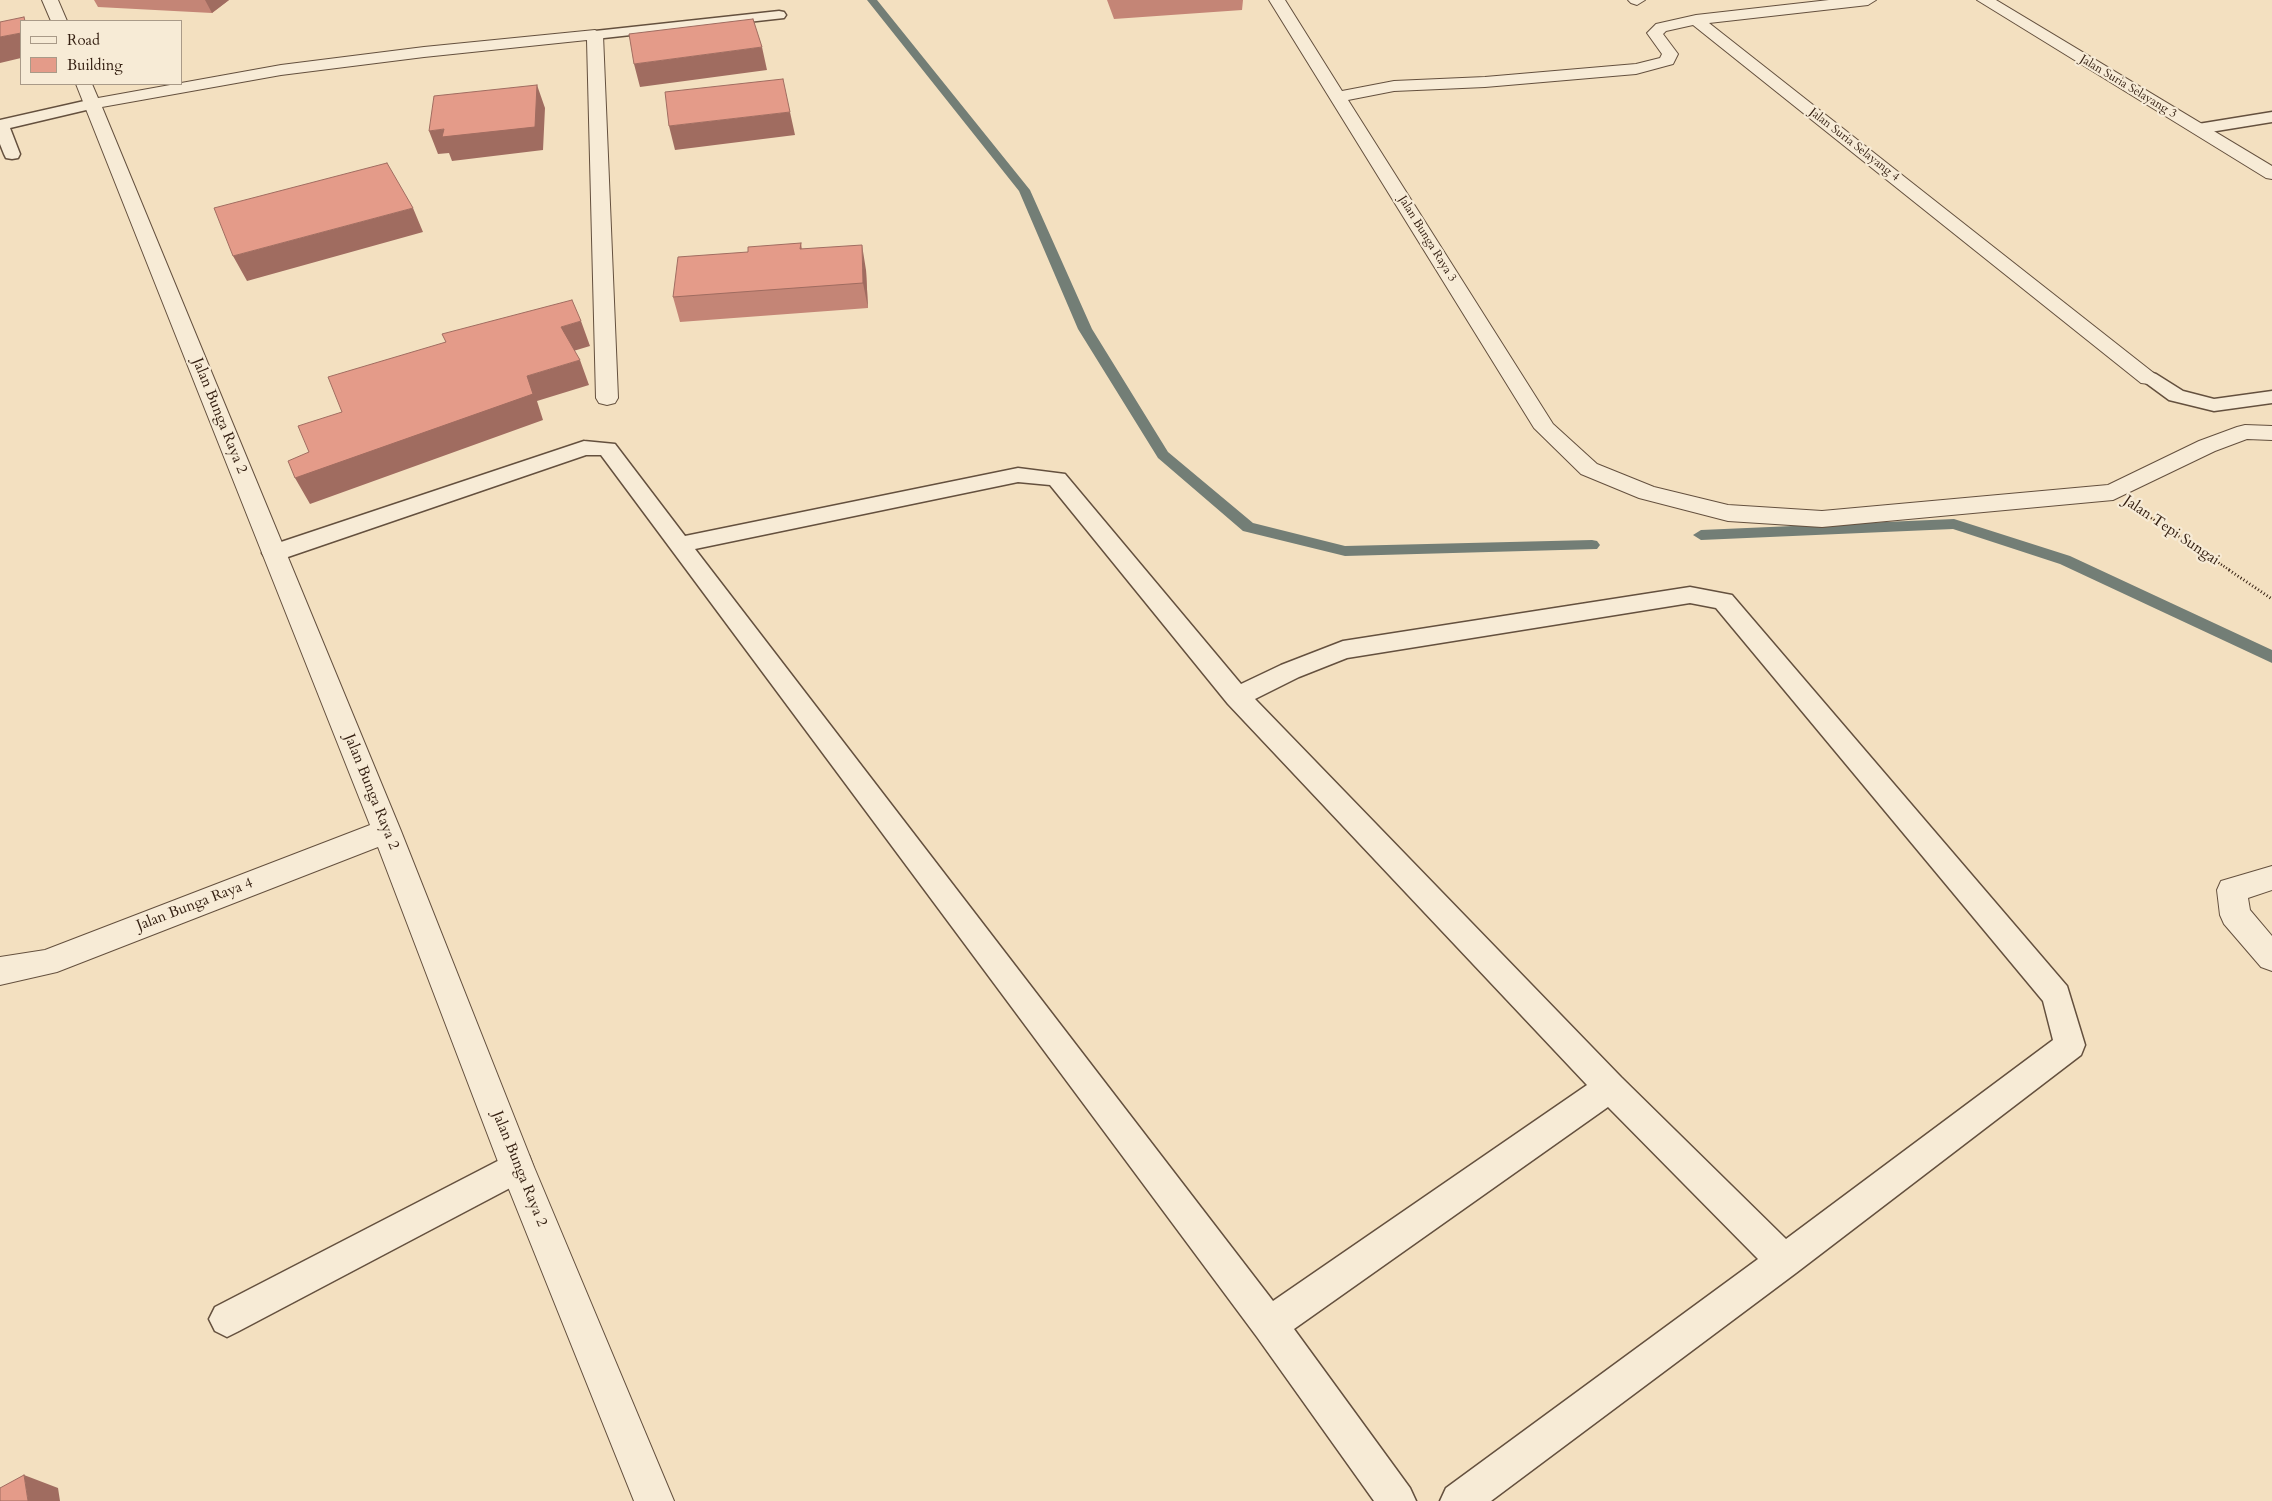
<!DOCTYPE html>
<style>
body{margin:0}
#map{position:relative;width:2272px;height:1501px;overflow:hidden;background:#f3e0c0;font-family:Cardo,serif}
canvas{display:block}
.legend{position:absolute;left:20px;top:20px;width:162px;height:65px;box-sizing:border-box;background:#f7ebd6;border:1px solid #a99a88;margin:0;padding:6px 9px;list-style:none;font-size:15px;color:#352012}
.legend li{display:flex;align-items:center;gap:10px;height:25px}
.legend b{width:25px;border:1px solid #a99a88}
</style>
<div id="map">
<canvas width="2272" height="1501"></canvas>
<ul class="legend">
<li><b style="height:6px;background:#f7ebd6"></b>Road</li>
<li><b style="height:14px;background:#e49b89"></b>Building</li>
</ul>
</div>
<script>
const g = document.querySelector('canvas').getContext('2d');
g.lineJoin = 'round';
const poly = rows => new Path2D(rows.map(r => 'M' + r).join(''));
function paint(path, color) { g.fillStyle = color; g.fill(path, 'evenodd'); }
function stroke(path, color, width, dash) { g.strokeStyle = color; g.lineWidth = width; g.lineCap = dash ? 'butt' : 'round'; g.setLineDash(dash || []); g.stroke(path); }
function label(font, color, halo, rows, align = 'center') {
  g.font = font + ' Cardo,serif'; g.lineWidth = 4.5; g.setLineDash([]); g.textBaseline = 'middle'; g.strokeStyle = halo; g.fillStyle = color; for (const [text, x, y, turn = 0] of rows) {
    g.save(); g.translate(x, y); g.rotate((+turn || 0) * Math.PI / 180); g.textAlign = isNaN(turn) ? turn : align; if (halo) g.strokeText(text, 0, 0); g.fillText(text, 0, 0); g.restore();
  }
}
const stream = poly([
 [867,0,877,0,1030,190,1092,329,1168,452,1253,523,1345,546,1592,540,1597,541,1600,545,1597,549,1345,556,1243,531,1158,458,1078,329,1019,191,867,0],
 [1954,519,2070,556,2272,650,2272,663,2060,564,1953,529,1701,540,1693,535,1701,530,1954,519]
]);
const pathFar1 = poly([
 [2151,518,2231,571]
]);
const path = poly([
 [2229,570,2272,599]
]);
const lane = poly([
 [779,11,784,12,786,15,784,18,595,39,588,35,595,31,779,11],
 [93,99,101,104,99,107,10,128,20,154,18,158,12,159,6,158,4,154,0,144,0,120,93,99],
 [2272,112,2272,122,2198,134,2190,129,2198,124,2272,112],
 [2149,372,2156,374,2183,391,2214,399,2272,391,2272,403,2214,411,2169,400,2139,378,2142,374,2149,372],
 [584,441,615,444,685,536,1018,468,1065,474,1241,684,1281,665,1343,641,1690,587,1732,595,2067,986,2085,1045,2081,1055,1796,1273,1491,1501,1440,1501,1446,1488,1758,1259,1608,1107,1294,1329,1410,1488,1416,1501,1374,1501,1257,1337,601,455,586,455,282,559,274,561,266,559,262,553,266,547,584,441],
 [1018,482,1050,485,1228,704,1587,1085,1273,1301,695,549,1018,482],
 [1690,603,1716,608,2043,1001,2053,1040,1786,1239,1621,1077,1255,699,1299,677,1347,658,1690,603],
 [517,1151,529,1156,533,1167,529,1178,239,1331,227,1337,215,1331,209,1319,215,1307,517,1151]
]);
const street = poly([
 [42,0,58,0,67,21,51,21,42,0],
 [1269,0,1285,0,1342,91,1394,81,1485,77,1636,64,1660,58,1662,54,1647,33,1656,24,1696,15,1829,0,1876,0,1868,5,1709,23,2160,378,2157,383,2149,384,2141,383,1693,25,1666,31,1663,34,1678,54,1673,64,1636,74,1485,87,1394,91,1348,100,1553,424,1597,464,1654,487,1728,505,1822,511,2108,485,2199,441,2237,427,2245,425,2272,426,2272,440,2247,439,2215,451,2113,500,1822,527,1728,521,1639,498,1581,474,1534,428,1269,0],
 [1628,0,1645,0,1637,5,1631,3,1628,0],
 [1977,0,1996,0,2272,166,2272,179,2266,178,1977,0],
 [595,30,603,35,618,398,615,403,607,405,599,403,596,398,587,40,424,57,281,75,102,107,401,831,534,1167,674,1501,634,1501,500,1167,378,847,57,972,0,985,0,957,45,950,370,825,76,84,92,84,98,98,281,65,424,47,595,30],
 [2272,866,2272,890,2248,898,2250,910,2272,936,2272,971,2261,967,2224,924,2220,915,2217,890,2221,881,2272,866]
]);
const wall = poly([
 [94,0,229,0,212,13,98,7],
 [1107,0,1243,0,1242,10,1114,19],
 [801,243,802,249,866,270,868,308,680,322,673,297,748,252]
]);
const shadedWall = poly([
 [205,0,229,0,212,13],
 [21,33,21,58,0,63,0,37],
 [762,47,767,70,640,87,634,64],
 [537,85,545,108,543,150,452,161,449,153,438,154,429,131,444,129],
 [790,112,795,135,675,150,669,126],
 [413,208,423,232,247,281,233,256],
 [862,245,866,270,868,308,863,283],
 [581,321,590,346,570,352,561,327],
 [580,360,589,385,537,401,543,420,310,504,295,478,527,376],
 [24,1475,58,1488,60,1501,28,1501]
]);
const building = poly([
 [24,17,25,21,21,21,21,33,0,37,0,22,24,17],
 [753,19,762,47,634,64,629,34,753,19],
 [783,79,790,112,669,126,665,92,783,79],
 [537,85,535,127,442,137,444,129,429,131,434,96,537,85],
 [387,163,413,208,233,256,214,208,387,163],
 [801,243,800,249,862,245,863,283,673,297,678,257,748,252,748,247,801,243],
 [572,300,581,321,561,327,580,360,527,376,533,394,295,478,288,461,309,452,298,426,342,412,328,377,446,342,442,334,572,300],
 [24,1475,28,1501,0,1501,0,1488,24,1475]
]);
const farStreetnames = [
 ["Jalan Suria Selayang 3",2128,87,31],
 ["Jalan Suria Selayang 4",1854,145,38],
 ["Jalan Bunga Raya 3",1427,239,58]
];
const streetNames = [
 ["Jalan Bunga Raya 2",219,416,68],
 ["Jalan Tepi Sungai",2171,531,34],
 ["Jalan Bunga Raya 2",371,792,68],
 ["Jalan Bunga Raya 4",195,905,-21],
 ["Jalan Bunga Raya 2",519,1169,68]
];
paint(stream, '#737e76');
stroke(lane, '#64503e', 3);
stroke(street, '#64503e', 2);
stroke(pathFar1, '#352012', 2.5, [1, 2]);
stroke(path, '#352012', 3, [1, 2.5]);
paint(lane, '#f7ebd6');
paint(street, '#f7ebd6');
paint(wall, '#c48576');
paint(shadedWall, '#a06c60');
paint(building, '#e49b89');
stroke(building, '#a06c60', 1);
label('12px', '#352012', '#f7ebd6', farStreetnames);
label('15px', '#352012', '#f7ebd6', streetNames);
</script>
